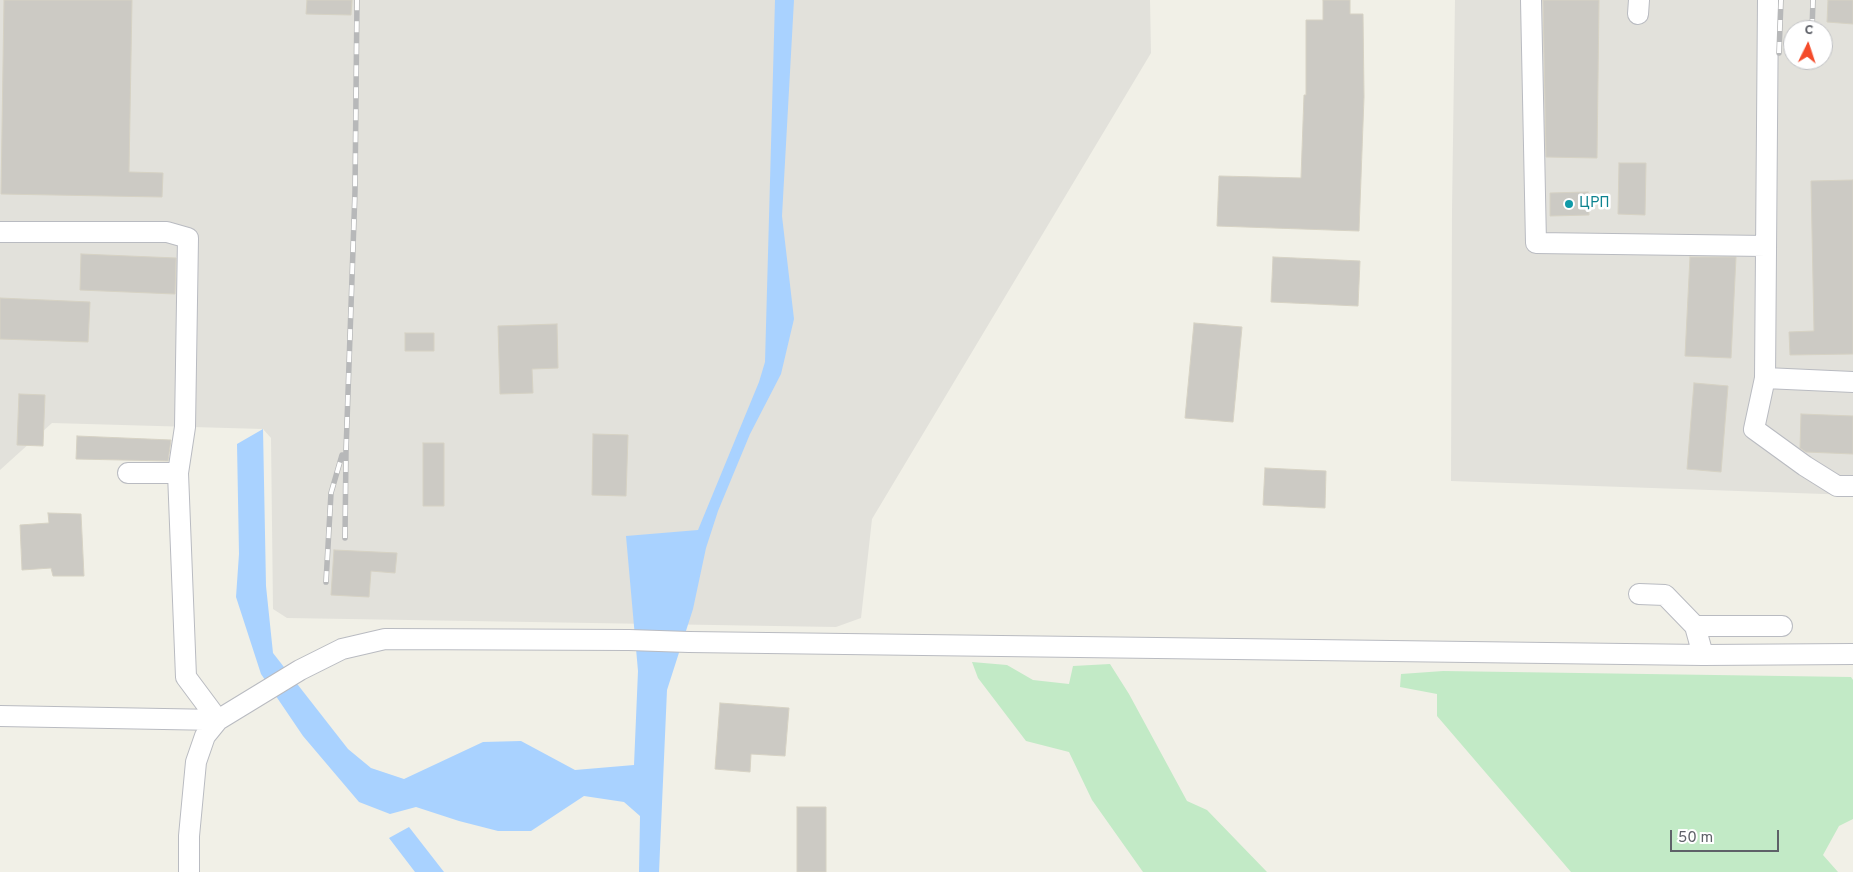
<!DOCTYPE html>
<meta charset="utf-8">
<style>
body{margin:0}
#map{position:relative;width:1853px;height:872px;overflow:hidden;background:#f1f0e7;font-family:Overpass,sans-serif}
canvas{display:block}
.north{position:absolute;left:1783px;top:20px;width:50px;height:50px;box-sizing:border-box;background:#fff;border:1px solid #bfc0c3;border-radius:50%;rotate:4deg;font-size:14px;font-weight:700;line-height:20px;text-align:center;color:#5e6168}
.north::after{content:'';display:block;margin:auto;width:18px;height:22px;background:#f44b2a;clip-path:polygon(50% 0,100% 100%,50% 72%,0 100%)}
.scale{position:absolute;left:1670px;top:830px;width:109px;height:22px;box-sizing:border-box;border:2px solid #5e6168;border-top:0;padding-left:6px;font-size:15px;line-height:18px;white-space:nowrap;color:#5e6168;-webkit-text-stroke:4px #fff;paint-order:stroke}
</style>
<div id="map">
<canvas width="1853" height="872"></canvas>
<div class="north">С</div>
<div class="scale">50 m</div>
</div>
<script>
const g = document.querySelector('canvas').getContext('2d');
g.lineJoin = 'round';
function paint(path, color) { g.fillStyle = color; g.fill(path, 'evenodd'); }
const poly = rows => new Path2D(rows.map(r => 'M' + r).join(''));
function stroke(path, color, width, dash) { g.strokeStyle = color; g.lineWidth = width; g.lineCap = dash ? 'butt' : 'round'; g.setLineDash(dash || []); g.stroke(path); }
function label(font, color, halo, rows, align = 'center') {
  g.font = font + ' Overpass,sans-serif'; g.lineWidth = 5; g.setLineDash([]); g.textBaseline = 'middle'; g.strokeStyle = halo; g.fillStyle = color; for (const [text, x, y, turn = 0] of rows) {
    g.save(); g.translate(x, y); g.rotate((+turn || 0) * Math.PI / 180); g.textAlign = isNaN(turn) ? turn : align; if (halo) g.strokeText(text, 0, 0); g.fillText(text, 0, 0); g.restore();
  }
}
const industrial = poly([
 [0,0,1150,0,1151,53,872,519,861,618,836,627,287,618,273,609,271,438,263,429,52,423,0,470],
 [1455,0,1853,0,1853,495,1451,481,1452,210],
 [1793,30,1823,30,1823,60,1793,60]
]);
const green = poly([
 [972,662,1007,665,1033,680,1069,684,1073,666,1110,664,1129,694,1187,801,1207,810,1267,872,1143,872,1092,800,1069,752,1026,741,978,678],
 [1443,671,1851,677,1853,680,1853,819,1839,826,1823,855,1838,872,1571,872,1437,716,1437,694,1400,687,1401,674]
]);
const water = poly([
 [775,0,794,0,782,216,794,319,781,374,750,434,718,511,706,548,693,609,667,690,659,872,639,872,640,816,624,802,584,796,531,831,498,831,459,821,416,807,390,814,359,802,303,736,261,674,236,597,239,554,237,444,263,429,266,586,273,653,348,749,371,768,404,779,483,742,521,741,575,770,634,765,638,671,626,536,698,530,759,382,765,362],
 [409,827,444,872,415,872,389,838]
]);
const building = poly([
 [4,0,132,0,129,172,163,173,162,197,1,194,4,0],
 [307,0,352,0,351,15,306,14,307,0],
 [1323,0,1350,0,1350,14,1363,14,1364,97,1359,231,1217,226,1219,176,1301,178,1304,95,1306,95,1306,20,1323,20,1323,0],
 [1543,0,1599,0,1597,158,1546,157,1543,0],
 [1828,0,1853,0,1853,24,1827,22,1828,0],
 [1619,163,1646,163,1645,215,1618,214,1619,163],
 [1853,180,1853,354,1790,355,1789,332,1814,331,1811,181,1853,180],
 [1588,192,1589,215,1550,216,1550,193,1588,192],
 [81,254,176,258,175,294,80,290,81,254],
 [1273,257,1360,261,1358,306,1271,302,1273,257],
 [1690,257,1736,257,1731,358,1685,356,1690,257],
 [0,298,90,302,88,342,0,339,0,298],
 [1194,323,1242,327,1233,422,1185,418,1194,323],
 [557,324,558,368,532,369,533,393,500,394,498,326,557,324],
 [405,333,434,333,434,351,405,351,405,333],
 [1694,383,1728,386,1721,472,1687,469,1694,383],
 [19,394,45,395,43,446,17,445,19,394],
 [1801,414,1853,416,1853,454,1806,452,1800,448,1801,414],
 [593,434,628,435,626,496,592,495,593,434],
 [77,436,171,440,168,461,76,459,77,436],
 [423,443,444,443,444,506,423,506,423,443],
 [1265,468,1326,471,1325,508,1263,505,1265,468],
 [48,513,81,514,84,576,53,576,51,568,22,570,20,525,49,523,48,513],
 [334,550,397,553,395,573,371,571,369,597,331,595,334,550],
 [720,703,789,708,785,756,751,754,750,772,715,769,720,703],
 [797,807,826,807,826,872,797,872,797,807]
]);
const minor = poly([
 [1531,0,1536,243,1766,246],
 [1638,14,1639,0],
 [0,232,167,232,188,238,185,427,178,473],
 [1765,378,1768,0],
 [1853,382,1765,378,1754,429,1805,466,1837,486,1853,486],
 [128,473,178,473,186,677,218,720],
 [1639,594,1665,595,1695,626],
 [1703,655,1695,626,1782,626],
 [0,716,218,720],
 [189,872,189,836,196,762,205,736,218,720,300,670,342,649,385,639,629,640,689,642,1703,655,1853,654]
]);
const rail = poly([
 [1812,30,1813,0],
 [1779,53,1781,0],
 [345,538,346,451,355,191,357,0],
 [326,582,331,493,342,455]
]);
const markers = [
 [1569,204,5,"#0f9aa8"]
];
const cultureNames = [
 ["ЦРП",1579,204]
];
paint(industrial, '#e2e1db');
paint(green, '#c2eac6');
paint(water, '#a9d2ff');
paint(building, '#cccac4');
stroke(building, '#d6d2c4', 1);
stroke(minor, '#b9bbc1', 22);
stroke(minor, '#fff', 20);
stroke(rail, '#b7b8b9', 5.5);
stroke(rail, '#fff', 4, [11]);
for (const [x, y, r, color] of markers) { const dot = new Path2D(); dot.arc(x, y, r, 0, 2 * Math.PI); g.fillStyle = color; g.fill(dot); stroke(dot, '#fff', 2); }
label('15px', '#0d838f', '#fff', cultureNames, 'left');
</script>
